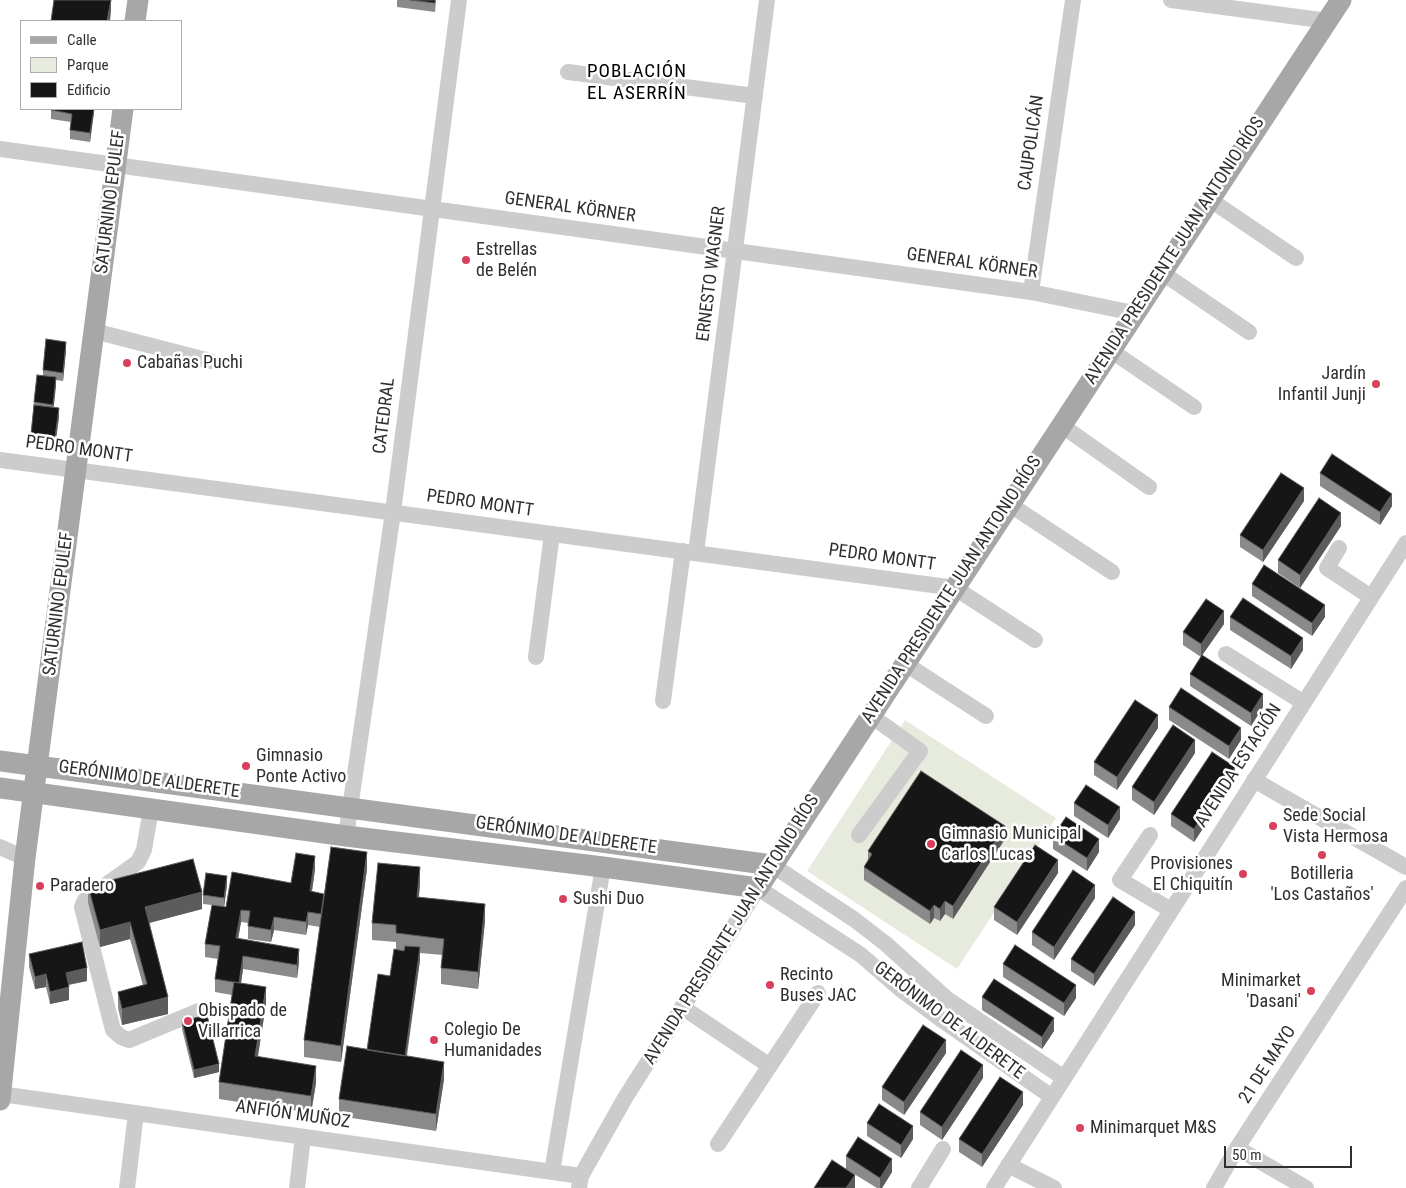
<!DOCTYPE html>
<meta charset="utf-8">
<style>
body{margin:0}
#map{position:relative;width:1406px;height:1188px;overflow:hidden;background:#fff;font-family:"Roboto Condensed",sans-serif}
canvas{display:block}
.legend{position:absolute;left:20px;top:20px;width:162px;height:90px;box-sizing:border-box;background:#fff;border:1px solid #acacac;margin:0;padding:6px 9px;list-style:none;font-size:15px;color:#2f2f2f}
.legend li{display:flex;align-items:center;gap:10px;height:25px}
.legend b{width:25px;border:1px solid #acacac}
.scale{position:absolute;left:1224px;top:1146px;width:128px;height:22px;box-sizing:border-box;border:2px solid #2f2f2f;border-top:0;padding-left:6px;font-size:15px;line-height:18px;white-space:nowrap;color:#2f2f2f;-webkit-text-stroke:4px #fff;paint-order:stroke}
</style>
<div id="map">
<canvas width="1406" height="1188"></canvas>
<ul class="legend">
<li><b style="height:6px;background:#a7a7a7"></b>Calle</li>
<li><b style="height:14px;background:#e7ebde"></b>Parque</li>
<li><b style="height:14px;background:#161616"></b>Edificio</li>
</ul>
<div class="scale">50 m</div>
</div>
<script>
const g = document.querySelector('canvas').getContext('2d');
g.lineJoin = 'round';
function paint(path, color) { g.fillStyle = color; g.fill(path, 'evenodd'); }
const poly = rows => new Path2D(rows.map(r => 'M' + r).join(''));
function stroke(path, color, width, dash) { g.strokeStyle = color; g.lineWidth = width; g.lineCap = dash ? 'butt' : 'round'; g.setLineDash(dash || []); g.stroke(path); }
function label(font, color, halo, rows, align = 'center') {
  g.font = font + ' "Roboto Condensed",sans-serif'; g.lineWidth = 5; g.setLineDash([]); g.textBaseline = 'middle'; g.strokeStyle = halo; g.fillStyle = color; for (const [text, x, y, turn = 0] of rows) {
    g.save(); g.translate(x, y); g.rotate((+turn || 0) * Math.PI / 180); g.textAlign = isNaN(turn) ? turn : align; if (halo) g.strokeText(text, 0, 0); g.fillText(text, 0, 0); g.restore();
  }
}
const green = poly([
 [905,720,1056,818,957,969,807,871]
]);
const minor = poly([
 [1171,0,1328,21],
 [568,72,755,96],
 [0,149,1031,292,1134,313],
 [1209,199,1296,258],
 [1161,272,1249,332],
 [1031,292,1073,0],
 [94,331,210,361],
 [1110,350,1194,407],
 [1061,425,1149,487],
 [0,460,955,588,1035,640],
 [1009,504,1112,572],
 [1339,548,1327,568,1371,597],
 [696,553,767,0],
 [1226,654,1304,703],
 [536,657,552,534],
 [904,663,986,716],
 [663,701,683,551],
 [1254,780,1406,867],
 [151,809,144,850,138,862,85,900,82,907,113,1030,121,1037,129,1040,199,1011],
 [859,835,920,751,870,715],
 [1150,835,1120,880,1171,910],
 [346,836,393,512,459,0],
 [0,847,25,858],
 [772,865,855,920,886,944,947,999,1064,1078],
 [682,1007,770,1066],
 [0,1094,581,1176],
 [718,1144,818,993],
 [1237,1148,1306,1188],
 [1008,1165,1054,1188],
 [552,1172,603,867],
 [127,1188,136,1113],
 [297,1188,303,1137],
 [579,1188,581,1176,625,1098,758,888,861,955,899,988,942,1020,1052,1097],
 [919,1188,943,1149],
 [994,1188,1406,543],
 [1214,1188,1237,1148,1406,888]
]);
const major = poly([
 [135,21,138,0],
 [0,761,772,865],
 [0,788,346,836,603,867,758,888,1341,0],
 [0,1100,25,858,123,109]
]);
const wall = poly([
 [397,0,436,0,435,12,397,7],
 [51,109,94,109,90,142,70,139,70,130,71,122,51,119],
 [66,350,63,381,56,380,53,408,59,417,55,446,31,442,31,434,34,402,43,376,43,370],
 [1320,473,1392,506,1380,525,1320,486],
 [1304,501,1263,562,1240,547,1240,535],
 [1341,526,1300,588,1278,573,1278,560],
 [1252,584,1325,617,1312,636,1252,596],
 [1230,617,1303,650,1291,669,1230,630],
 [1224,624,1202,655,1263,707,1251,726,1190,686,1190,674,1201,657,1183,645,1183,632],
 [1169,707,1241,740,1229,759,1169,720],
 [1158,728,1117,790,1094,775,1094,762],
 [1195,753,1154,815,1132,800,1132,787],
 [1235,780,1194,842,1171,826,1171,814],
 [1074,803,1120,819,1108,838,1074,816],
 [1053,836,1099,852,1087,871,1053,849],
 [1005,839,953,919,945,914,940,921,934,918,930,924,864,880,864,867,868,861,868,851],
 [315,869,312,892,324,894,367,869,341,1062,304,1057,304,1040,320,927,308,925,306,935,274,930,271,942,248,939,248,923,241,922,238,939,299,962,297,978,243,969,241,983,266,1004,258,1057,316,1083,311,1113,219,1099,219,1082,232,995,215,992,215,979,218,959,205,957,205,944,212,905,203,904,203,895,227,885,224,907,226,907,291,883],
 [1058,873,1017,935,994,920,994,907],
 [420,884,419,897,485,921,478,989,441,984,441,968,443,955,420,953,420,960,407,1056,444,1079,436,1131,339,1116,339,1099,367,1050,390,976,396,950,396,942,372,940,372,923],
 [88,886,202,909,149,923,168,1014,122,1025,118,1008,118,992,143,985,130,939,100,947,88,903],
 [1095,898,1054,960,1032,945,1032,932],
 [1135,925,1094,986,1071,971,1071,959],
 [29,954,87,981,69,985,69,1000,50,1004,46,987,35,989,29,967],
 [1003,964,1076,998,1064,1016,1003,977],
 [982,997,1054,1031,1042,1049,982,1010],
 [182,1021,219,1072,194,1078,182,1029],
 [946,1053,904,1115,882,1100,882,1087],
 [983,1078,942,1140,920,1125,920,1112],
 [1023,1105,982,1167,959,1152,959,1139],
 [867,1123,913,1139,901,1158,867,1136],
 [846,1156,892,1172,882,1188,877,1188,846,1169]
]);
const shadedWall = poly([
 [111,0,111,11,110,21,107,21],
 [94,109,94,113,90,142,90,133],
 [66,342,66,350,63,381,63,373],
 [56,377,56,386,53,414,53,405],
 [59,408,59,417,55,446,55,437],
 [1304,488,1304,501,1263,562,1263,550],
 [1392,494,1392,506,1380,525,1380,512],
 [1341,513,1341,526,1300,588,1300,575],
 [1325,605,1325,617,1312,636,1312,623],
 [1224,611,1224,624,1201,657,1201,644],
 [1303,638,1303,650,1291,669,1291,656],
 [1263,694,1263,707,1251,726,1251,713],
 [1158,715,1158,728,1117,790,1117,777],
 [1241,728,1241,740,1229,759,1229,746],
 [1195,740,1195,753,1154,815,1154,802],
 [1235,767,1235,780,1194,842,1194,829],
 [1120,807,1120,819,1108,838,1108,825],
 [1005,826,1005,839,953,919,953,906],
 [1099,839,1099,852,1087,871,1087,858],
 [367,852,367,869,341,1062,341,1046],
 [315,856,315,869,310,904,310,891],
 [1058,860,1058,873,1017,935,1017,922],
 [420,867,420,884,417,913,417,897],
 [227,876,227,885,224,907,224,898],
 [1095,885,1095,898,1054,960,1054,947],
 [202,892,202,909,145,924,145,907],
 [945,901,945,914,940,921,940,909],
 [485,904,485,921,478,989,478,972],
 [934,905,934,918,930,924,930,911],
 [241,910,241,922,236,951,236,938],
 [308,912,308,925,306,935,306,922],
 [1135,912,1135,925,1094,986,1094,974],
 [274,917,274,930,271,942,271,930],
 [130,922,130,939,100,947,100,930],
 [420,947,420,960,404,1072,404,1059],
 [299,949,299,962,297,978,297,965],
 [243,956,243,969,239,996,239,983],
 [87,968,87,981,66,985,66,973],
 [46,974,46,987,35,989,35,977],
 [1076,985,1076,998,1064,1016,1064,1003],
 [69,987,69,1000,50,1004,50,992],
 [266,987,266,1004,255,1073,255,1056],
 [168,997,168,1014,122,1025,122,1009],
 [1054,1018,1054,1031,1042,1049,1042,1037],
 [946,1040,946,1053,904,1115,904,1102],
 [444,1062,444,1079,436,1131,436,1114],
 [219,1064,219,1072,194,1078,194,1070],
 [983,1065,983,1078,942,1140,942,1127],
 [316,1066,316,1083,311,1113,311,1096],
 [1023,1092,1023,1105,982,1167,982,1154],
 [913,1126,913,1139,901,1158,901,1145],
 [892,1159,892,1172,882,1188,880,1188,880,1178],
 [855,1175,855,1188,846,1188]
]);
const building = poly([
 [54,0,111,0,107,21,51,21,54,0],
 [410,0,435,0,435,3,410,0],
 [51,109,94,109,90,133,70,130,72,114,51,110,51,109],
 [46,339,66,342,63,373,43,370,46,339],
 [37,375,56,377,53,405,34,402,37,375],
 [34,405,59,408,55,437,31,434,34,405],
 [1332,454,1392,494,1380,512,1320,473,1332,454],
 [1281,473,1304,488,1263,550,1240,535,1281,473],
 [1319,498,1341,513,1300,575,1278,560,1319,498],
 [1264,565,1325,605,1312,623,1252,584,1264,565],
 [1243,598,1303,638,1291,656,1230,617,1243,598],
 [1206,599,1224,611,1201,644,1183,632,1206,599],
 [1202,655,1263,694,1251,713,1190,674,1202,655],
 [1181,688,1241,728,1229,746,1169,707,1181,688],
 [1135,700,1158,715,1117,777,1094,762,1135,700],
 [1173,725,1195,740,1154,802,1132,787,1173,725],
 [1212,752,1235,767,1194,829,1171,814,1212,752],
 [921,771,1005,826,953,906,945,901,940,909,934,905,930,911,864,867,872,854,868,851,921,771],
 [1086,785,1120,807,1108,825,1074,803,1086,785],
 [1066,817,1099,839,1087,858,1053,836,1066,817],
 [1035,845,1058,860,1017,922,994,907,1035,845],
 [331,847,367,852,341,1046,304,1040,331,847],
 [296,853,315,856,310,891,324,894,321,914,308,912,306,922,274,917,271,930,248,926,250,911,241,910,236,938,299,949,297,965,243,956,239,983,215,979,220,946,205,944,212,905,226,907,232,872,291,883,296,853],
 [193,859,202,892,145,907,168,997,122,1009,118,992,147,984,130,922,100,930,88,886,193,859],
 [378,863,420,867,417,897,485,904,478,972,441,968,444,939,396,933,396,925,372,923,378,863],
 [1073,870,1095,885,1054,947,1032,932,1073,870],
 [206,873,227,876,224,898,203,895,206,873],
 [1113,897,1135,912,1094,974,1071,959,1113,897],
 [82,942,87,968,66,973,69,987,50,992,46,974,35,977,29,954,82,942],
 [1015,945,1076,985,1064,1003,1003,964,1015,945],
 [405,946,420,947,405,1056,367,1050,378,974,390,976,394,949,404,951,405,946],
 [994,979,1054,1018,1042,1037,982,997,994,979],
 [234,982,266,987,255,1056,316,1066,311,1096,219,1082,234,982],
 [207,1015,219,1064,194,1070,182,1021,207,1015],
 [923,1025,946,1040,904,1102,882,1087,923,1025],
 [347,1046,444,1062,436,1114,339,1099,347,1046],
 [961,1050,983,1065,942,1127,920,1112,961,1050],
 [1000,1077,1023,1092,982,1154,959,1139,1000,1077],
 [879,1104,913,1126,901,1145,867,1123,879,1104],
 [858,1137,892,1159,880,1178,846,1156,858,1137],
 [832,1160,855,1175,846,1188,814,1188,832,1160]
]);
const markers = [
 [466,260,5,"#d83f5b"],
 [127,363,5,"#d83f5b"],
 [1376,384,5,"#d83f5b"],
 [246,766,5,"#d83f5b"],
 [1273,826,5,"#d83f5b"],
 [931,844,5,"#d83f5b"],
 [1322,855,5,"#d83f5b"],
 [1243,874,5,"#d83f5b"],
 [40,886,5,"#d83f5b"],
 [563,899,5,"#d83f5b"],
 [770,985,5,"#d83f5b"],
 [1311,991,5,"#d83f5b"],
 [188,1021,5,"#d83f5b"],
 [434,1040,5,"#d83f5b"],
 [1080,1128,5,"#d83f5b"]
];
const streetNames = [
 ["CAUPOLICÁN",1032,143,-82],
 ["SATURNINO EPULEF",111,202,-83],
 ["GENERAL KÖRNER",570,208,8],
 ["AVENIDA PRESIDENTE JUAN ANTONIO RÍOS",1175,251,-57],
 ["GENERAL KÖRNER",972,264,8],
 ["ERNESTO WAGNER",712,274,-83],
 ["CATEDRAL",385,416,-83],
 ["PEDRO MONTT",79,450,8],
 ["PEDRO MONTT",480,504,8],
 ["PEDRO MONTT",882,558,8],
 ["AVENIDA PRESIDENTE JUAN ANTONIO RÍOS",952,590,-57],
 ["SATURNINO EPULEF",59,604,-83],
 ["AVENIDA ESTACIÓN",1239,766,-57],
 ["GERÓNIMO DE ALDERETE",149,780,8],
 ["GERÓNIMO DE ALDERETE",566,836,8],
 ["AVENIDA PRESIDENTE JUAN ANTONIO RÍOS",732,930,-58],
 ["GERÓNIMO DE ALDERETE",949,1021,37],
 ["21 DE MAYO",1268,1065,-57],
 ["ANFIÓN MUÑOZ",293,1115,8]
];
const poiNames = [
 ["Estrellas",476,250],
 ["de Belén",476,271],
 ["Cabañas Puchi",137,363],
 ["Jardín",1366,374,"right"],
 ["Infantil Junji",1366,395,"right"],
 ["Gimnasio",256,756],
 ["Ponte Activo",256,777],
 ["Sede Social",1283,816],
 ["Vista Hermosa",1283,837],
 ["Gimnasio Municipal",941,834],
 ["Carlos Lucas",941,855],
 ["Provisiones",1233,864,"right"],
 ["El Chiquitín",1233,885,"right"],
 ["Botilleria",1322,874,"center"],
 ["'Los Castaños'",1322,895,"center"],
 ["Paradero",50,886],
 ["Sushi Duo",573,899],
 ["Recinto",780,975],
 ["Buses JAC",780,996],
 ["Minimarket",1301,981,"right"],
 ["'Dasani'",1301,1002,"right"],
 ["Obispado de",198,1011],
 ["Villarrica",198,1032],
 ["Colegio De",444,1030],
 ["Humanidades",444,1051],
 ["Minimarquet M&S",1090,1128]
];
const neighbourhoodNames = [
 ["POBLACIÓN",637,72],
 ["EL ASERRÍN",637,94]
];
paint(green, '#e7ebde');
stroke(minor, '#ccc', 16);
stroke(major, '#a7a7a7', 21);
paint(wall, '#8a8a8a');
paint(shadedWall, '#5c5c5c');
paint(building, '#161616');
stroke(building, '#5c5c5c', 1);
for (const [x, y, r, color] of markers) { const dot = new Path2D(); dot.arc(x, y, r, 0, 2 * Math.PI); g.fillStyle = color; g.fill(dot); stroke(dot, '#fff', 2); }
label('18px', '#2f2f2f', '#fff', streetNames);
label('18px', '#2f2f2f', '#fff', poiNames, 'left');
g.letterSpacing = '1px';
label('19px', '#000', '#fff', neighbourhoodNames);
g.letterSpacing = '0px';
</script>
